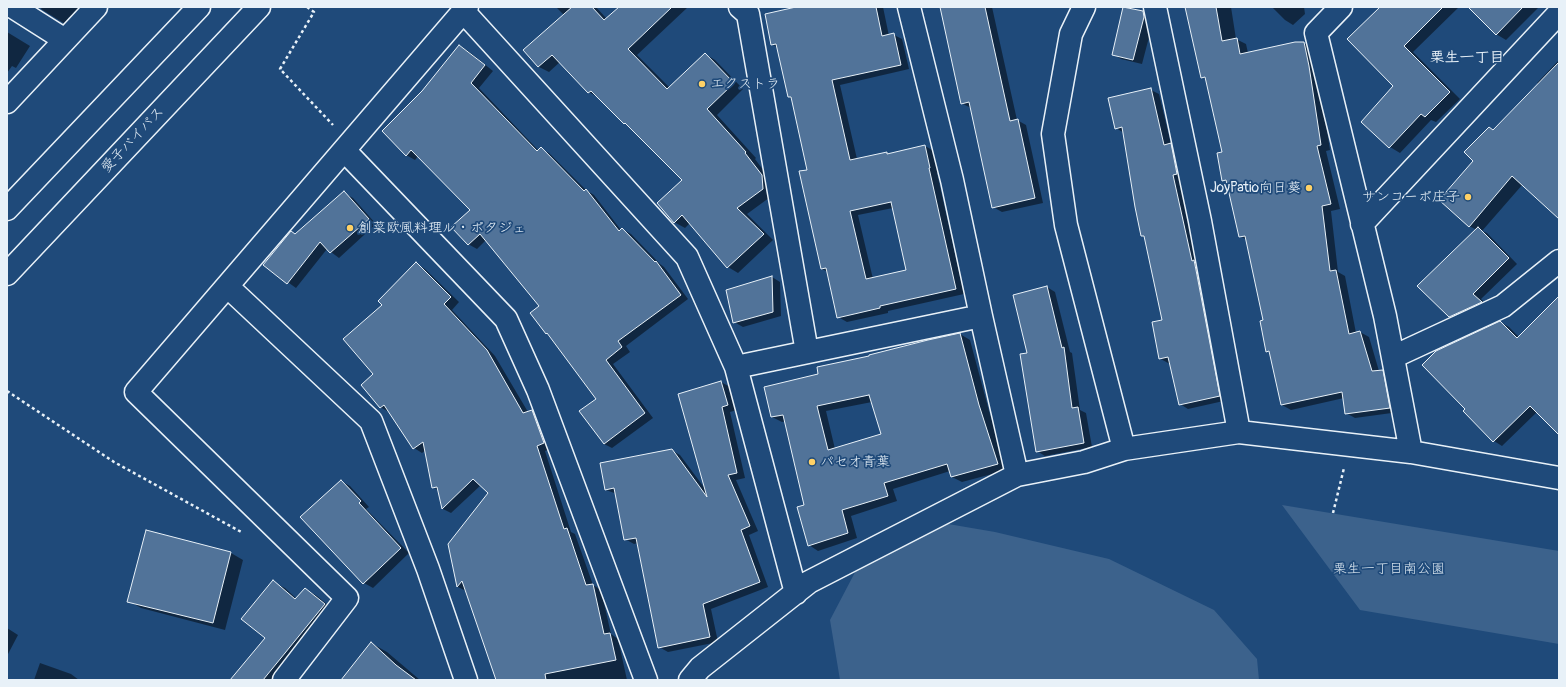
<!DOCTYPE html>
<meta charset="utf-8">
<style>
body{margin:0}
#map{position:relative;width:1566px;height:687px;overflow:hidden;background:#1f4a7a;font-family:Pangolin,sans-serif}
canvas{display:block}
.frame{position:absolute;inset:0;border:8px solid #e8f1f8;pointer-events:none}
</style>
<div id="map">
<canvas width="1566" height="687"></canvas>
<div class="frame"></div>
</div>
<script>
const g = document.querySelector('canvas').getContext('2d');
g.lineJoin = 'round';
function paint(path, color) { g.fillStyle = color; g.fill(path, 'evenodd'); }
const poly = rows => new Path2D(rows.map(r => 'M' + r).join(''));
function stroke(path, color, width, dash) { g.strokeStyle = color; g.lineWidth = width; g.lineCap = dash ? 'butt' : 'round'; g.setLineDash(dash || []); g.stroke(path); }
function label(font, color, halo, rows, align = 'center') {
  g.font = font + ' Pangolin,"Klee One",sans-serif'; g.lineWidth = 3.5; g.setLineDash([]); g.textBaseline = 'middle'; g.strokeStyle = halo; g.fillStyle = color; for (const [text, x, y, turn = 0] of rows) {
    g.save(); g.translate(x, y); g.rotate((+turn || 0) * Math.PI / 180); g.textAlign = isNaN(turn) ? turn : align; if (halo) g.strokeText(text, 0, 0); g.fillText(text, 0, 0); g.restore();
  }
}
const green = poly([
 [1282,505,1559,551,1559,644,1360,610],
 [913,518,995,532,1109,559,1214,610,1257,659,1259,680,840,680,830,620,874,536]
]);
const shadow = poly([
 [42,7,91,7,77,21,69,17,65,24,41,9],
 [559,7,596,7,607,19,620,7,688,7,637,55,670,88,705,54,715,60,743,89,717,115,756,158,755,159,772,182,773,195,747,214,773,240,738,273,728,267,690,223,685,228,674,222,683,180,631,127,624,123,599,98,589,92,560,62,549,72,539,67,525,50,564,15,557,8],
 [801,7,883,7,889,36,894,35,902,39,909,69,840,85,857,159,887,153,890,154,925,146,934,151,939,172,937,173,964,294,888,311,888,313,847,322,838,317,828,272,822,269,808,170,792,99,789,97,778,48,772,44],
 [893,208,907,271,873,279,858,215],
 [953,7,992,7,1017,120,1026,125,1043,203,1002,212,993,207,971,108,961,103],
 [1124,7,1143,12,1151,17,1153,22,1142,64,1121,59,1113,54],
 [1185,7,1231,7,1236,39,1246,44,1248,53,1304,43,1313,48,1318,72,1330,150,1326,151,1340,209,1331,211,1338,272,1345,276,1356,333,1360,332,1369,337,1379,371,1382,371,1392,376,1399,412,1355,418,1346,413,1344,398,1291,410,1282,405,1271,353,1267,351,1264,321,1247,240,1240,236,1228,183,1223,180,1223,153,1207,80,1202,77],
 [1272,7,1304,7,1305,14,1293,25,1285,20],
 [1382,7,1459,7,1413,52,1460,99,1436,122,1431,120,1400,153,1390,147,1362,122,1395,86],
 [1470,7,1539,7,1506,40,1496,34],
 [7,32,30,46,16,68,12,66,7,73],
 [460,46,468,51,493,71,479,88,539,151,541,149,549,153,586,190,594,195,621,230,622,229,631,234,660,264,664,267,688,299,626,346,630,352,613,364,653,418,612,448,604,444,597,399,549,335,547,333,540,306,486,240,477,249,468,244,472,210,418,156,415,160,406,155,423,92],
 [1559,60,1559,218,1523,184,1482,231,1487,233,1517,264,1481,299,1489,307,1458,322,1449,317,1477,230,1469,226,1474,161,1489,128,1494,130,1539,84,1537,83],
 [1151,90,1159,94,1171,144,1179,149,1228,400,1188,409,1180,404,1170,363,1168,363,1159,358,1163,321,1145,237,1142,236,1124,133,1116,128],
 [344,193,353,198,376,224,339,258,327,249,296,288,264,265],
 [417,264,425,269,459,302,452,310,495,356,528,412,532,411,540,416,552,448,545,451,571,532,575,534,593,585,601,590,611,634,618,639,627,680,498,680,466,591,458,587,449,544,490,493,481,485,451,513,443,509,439,491,433,487,426,450,422,453,414,448,389,412,380,407,375,374,384,305],
 [772,277,780,282,781,316,743,327,734,322],
 [1047,287,1055,292,1070,352,1072,353,1080,410,1086,413,1092,447,1045,456,1037,451,1028,354],
 [1500,322,1509,327,1519,337,1559,434,1537,412,1502,446,1494,441,1466,409],
 [960,334,970,340,989,411,1007,470,962,482,952,477,950,471,893,489,897,501,851,516,857,538,818,551,809,545,805,505,786,421,782,422,772,417,820,375],
 [872,402,882,434,835,449,826,411],
 [721,382,730,387,737,410,730,412,745,478,736,480,758,531,749,535,768,587,711,609,718,642,668,652,659,647,638,543,634,544,625,539,617,494,606,490,671,450,680,455,706,490],
 [341,481,350,486,369,507,366,509,409,553,373,588,364,583,301,517],
 [147,532,231,553,243,560,225,630,141,608,129,601],
 [273,582,285,588,297,599,305,589,317,596,336,612,280,680,231,680,266,637],
 [7,628,18,635,7,656],
 [371,643,387,652,420,680,342,680],
 [40,663,71,674,79,680,34,680]
]);
const building = poly([
 [572,7,592,7,604,20,619,7,672,7,628,49,667,89,705,53,734,83,707,109,746,152,745,153,762,175,763,189,737,208,764,234,727,268,682,215,674,223,657,203,682,180,625,123,624,124,591,91,588,93,552,55,538,67,523,50,572,7],
 [796,7,876,7,882,36,894,33,901,65,832,80,850,160,887,152,887,154,925,145,930,168,929,168,956,289,880,306,880,308,837,318,826,268,821,269,799,171,807,170,791,97,788,97,776,44,771,45,765,14,796,7],
 [891,202,906,270,866,279,850,211,891,202],
 [940,7,985,7,1010,121,1018,119,1035,198,992,208,969,102,961,104,940,7],
 [1123,7,1143,11,1144,17,1133,60,1112,55,1123,7],
 [1185,7,1216,7,1222,41,1237,38,1240,54,1295,42,1304,42,1309,66,1321,145,1317,146,1331,204,1322,206,1330,271,1336,270,1349,334,1360,331,1372,371,1383,370,1390,408,1345,414,1342,392,1281,405,1269,351,1266,352,1260,321,1263,320,1245,236,1239,237,1226,180,1222,181,1217,153,1222,152,1205,77,1201,78,1185,7],
 [1380,7,1443,7,1404,46,1450,92,1425,117,1421,114,1389,148,1361,122,1393,86,1347,39,1380,7],
 [1468,7,1523,7,1496,35,1468,7],
 [459,45,485,65,471,83,537,151,541,147,584,191,586,189,619,231,622,228,655,262,656,261,681,295,618,341,622,347,606,360,645,413,604,444,579,411,596,399,547,333,546,334,530,313,539,306,480,234,468,245,451,227,470,210,411,150,406,156,382,131,422,91,459,45],
 [1559,62,1559,219,1512,176,1469,227,1439,200,1473,161,1464,152,1489,127,1493,130,1559,62],
 [1151,88,1164,145,1171,143,1177,174,1173,175,1192,261,1194,260,1196,270,1220,396,1179,405,1168,357,1159,359,1152,322,1162,320,1144,236,1141,236,1135,207,1122,127,1115,129,1108,98,1151,88],
 [344,191,369,219,330,253,320,242,287,284,263,265,291,231,295,234,344,191],
 [1478,227,1509,258,1473,294,1482,302,1449,317,1417,286,1478,227],
 [416,262,451,297,444,304,487,350,523,413,532,410,544,443,537,446,564,529,567,528,586,585,593,584,604,634,610,633,616,660,545,674,546,680,496,680,462,581,457,587,448,544,488,493,473,479,442,509,437,487,432,488,423,442,413,449,384,405,380,408,361,385,373,374,343,339,382,305,378,301,416,262],
 [772,276,773,312,733,323,726,290,772,276],
 [1047,286,1062,348,1064,347,1072,408,1078,407,1084,443,1036,452,1020,354,1027,353,1013,295,1047,286],
 [1559,296,1559,435,1530,406,1493,442,1463,411,1465,409,1422,365,1436,351,1500,321,1517,338,1559,296],
 [960,333,979,405,998,464,951,477,947,464,884,483,888,496,842,510,848,533,808,546,797,507,804,505,783,415,771,417,764,387,818,374,817,367,869,356,869,355,928,340,960,333],
 [869,395,881,434,828,450,817,406,869,395],
 [721,381,728,405,722,407,737,473,728,475,750,526,741,530,760,582,703,604,710,637,658,648,636,538,624,540,614,488,605,490,600,463,672,449,707,497,678,394,721,381],
 [341,480,361,501,359,503,401,548,363,584,300,517,341,480],
 [146,530,231,552,213,623,127,602,146,530],
 [273,580,295,599,305,588,325,604,263,680,230,680,265,638,241,619,273,580],
 [371,642,396,665,416,680,341,680,371,642]
]);
const path = poly([
 [307,7,314,12,280,69,333,125],
 [7,391,114,462,243,533],
 [1333,513,1344,468]
]);
const minor = poly([
 [13,7,65,40],
 [740,7,748,14,807,352],
 [909,7,952,180,981,316,1017,475],
 [1155,7,1200,221,1239,432],
 [1341,7,1316,33,1385,316,1411,452],
 [463,11,687,257,736,367,796,593],
 [7,102,96,7],
 [344,150,506,319,538,390,646,680],
 [1362,224,1559,13],
 [227,286,371,421,428,569,466,680],
 [1393,357,1503,306,1559,261],
 [736,367,981,316],
 [1124,449,1239,432,1411,452,1559,478],
 [284,680,347,598,136,392,467,7],
 [690,680,700,668,809,582,1017,475,1084,462,1124,449,1066,225,1053,134,1071,34,1084,7]
]);
const highway = poly([
 [7,209,199,7],
 [7,274,259,7]
]);
const markers = [
 [702,84,4,"#ffd166"],
 [1309,188,4,"#ffd166"],
 [1468,197,4,"#ffd166"],
 [350,228,4,"#ffd166"],
 [812,462,4,"#ffd166"]
];
const poiNames = [
 ["エクストラ",710,84],
 ["JoyPatio向日葵",1301,188,"right"],
 ["サンコーポ庄子",1460,197,"right"],
 ["創菜欧風料理ル・ポタジェ",358,228],
 ["パセオ青葉",820,462]
];
const streetNames = [
 ["愛子バイパス",133,140,-47]
];
const parkNames = [
 ["栗生一丁目南公園",1389,569]
];
const neighbourhoodNames = [
 ["栗生一丁目",1467,58]
];
paint(green, '#3c628c');
paint(shadow, '#0007');
paint(building, '#517399');
stroke(building, '#e8f1f8', 1);
stroke(minor, '#e8f1f8', 25);
stroke(highway, '#e8f1f8', 25);
stroke(path, '#e8f1f8', 2.5, [3, 3]);
stroke(minor, '#1f4a7a', 22);
stroke(highway, '#1f4a7a', 22);
for (const [x, y, r, color] of markers) { const dot = new Path2D(); dot.arc(x, y, r, 0, 2 * Math.PI); g.fillStyle = color; g.fill(dot); stroke(dot, '#1f4a7a', 1.5); }
label('14px', '#e8f1f8', '#1f4a7a', poiNames, 'left');
label('14px', '#e8f1f8', '#1f4a7a', streetNames);
label('14px', '#d7e3ed', '#1f4a7a', parkNames);
label('bold 15px', '#e8f1f8', '#1f4a7a', neighbourhoodNames);
</script>
